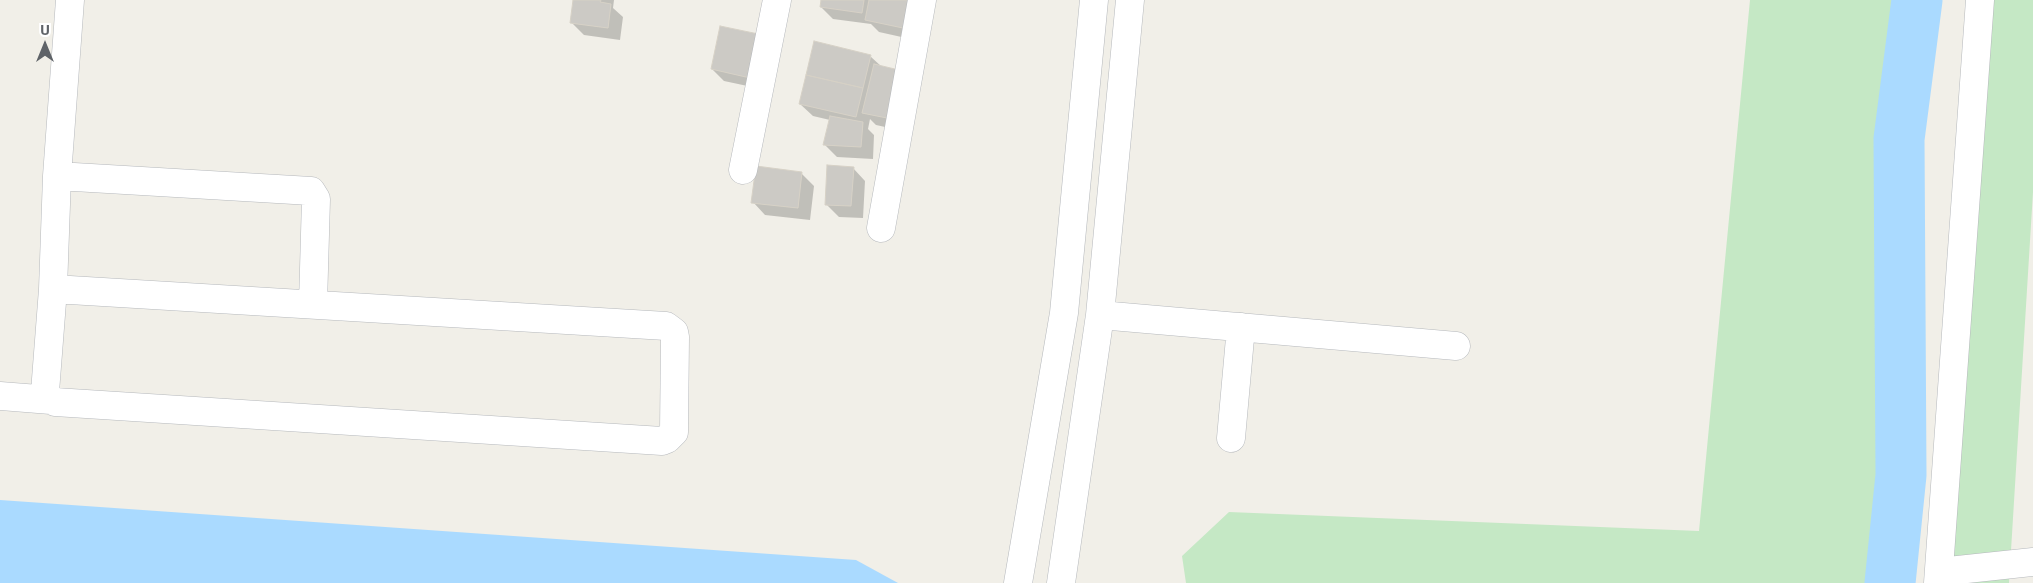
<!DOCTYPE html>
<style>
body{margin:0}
#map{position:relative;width:2033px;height:583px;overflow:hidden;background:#f1efe8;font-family:"Exo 2",sans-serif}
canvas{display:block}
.north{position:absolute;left:20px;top:20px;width:50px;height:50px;-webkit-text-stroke:4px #fff;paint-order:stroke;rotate:0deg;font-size:14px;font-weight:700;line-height:20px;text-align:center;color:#5f6368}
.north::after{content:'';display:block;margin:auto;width:18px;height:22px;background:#5f6368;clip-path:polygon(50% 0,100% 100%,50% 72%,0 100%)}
</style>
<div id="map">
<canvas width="2033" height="583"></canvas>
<div class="north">U</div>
</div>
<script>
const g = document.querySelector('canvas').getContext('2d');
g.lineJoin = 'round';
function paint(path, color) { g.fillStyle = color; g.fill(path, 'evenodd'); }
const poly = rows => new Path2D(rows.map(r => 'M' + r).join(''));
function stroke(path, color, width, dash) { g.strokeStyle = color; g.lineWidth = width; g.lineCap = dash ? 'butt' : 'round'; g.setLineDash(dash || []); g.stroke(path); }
const green = poly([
 [1750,0,1917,0,1899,149,1901,475,1890,583,1186,583,1182,556,1229,512,1699,531],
 [1980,0,2033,0,2033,192,2009,583,1936,583]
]);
const water = poly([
 [0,500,856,560,898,583,0,583]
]);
const shadow = poly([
 [574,0,614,0,613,8,623,17,620,40,584,35,571,22],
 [822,0,923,0,915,40,879,32,871,24,833,19,821,7],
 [721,27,771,91,724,81,712,69],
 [870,56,882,67,899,130,876,125,870,119,868,129,874,135,873,159,837,157,825,145,830,120,813,116,800,104],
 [853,168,865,181,863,218,839,217,826,204],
 [801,173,814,186,810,220,765,215,753,202]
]);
const river = poly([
 [1890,583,1901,475,1899,139,1917,0]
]);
const building = poly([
 [573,0,601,0,600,2,611,4,608,28,570,23,573,0],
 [821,0,864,0,862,13,820,7,821,0],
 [869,0,909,0,903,28,865,20,869,0],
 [720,26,768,36,759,80,711,69,720,26],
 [814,41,871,55,863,88,806,75,814,41],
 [874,64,899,70,887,118,862,113,874,64],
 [806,75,863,88,856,117,799,104,806,75],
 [830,116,863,122,861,147,823,145,830,116],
 [827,165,854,167,851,206,825,205,827,165],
 [756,166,802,172,798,208,751,203,756,166]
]);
const minor = poly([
 [743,170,777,0],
 [57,176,311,191,316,199,313,304],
 [881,228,922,0],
 [53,289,666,326,674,332,675,337,674,432,667,439,662,441,55,402,51,400,45,392,53,289,57,176,70,0],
 [1100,315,1456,346],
 [0,396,51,400],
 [1231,438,1241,327],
 [1939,572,2033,562],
 [1018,583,1064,313,1094,0],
 [1061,583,1100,315,1130,0],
 [1938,583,1980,0]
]);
paint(green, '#c5e8c5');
paint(water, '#aadaff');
paint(shadow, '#0003');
stroke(river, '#aadaff', 51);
paint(building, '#cccac5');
stroke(building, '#d6d1c6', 1);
stroke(minor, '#b5b8bc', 29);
stroke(minor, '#fff', 28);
</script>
